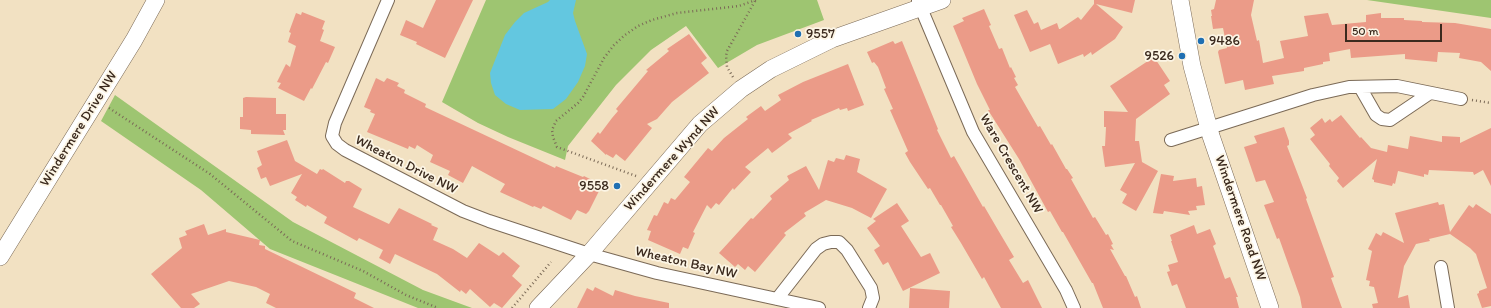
<!DOCTYPE html>
<style>
body{margin:0}
#map{position:relative;width:1491px;height:308px;overflow:hidden;background:#f2e1c2;font-family:Itim,sans-serif}
canvas{display:block}
.scale{position:absolute;left:1345px;top:24px;width:97px;height:18px;box-sizing:border-box;border:2px solid #3b2a1e;border-top:0;padding-left:5px;font-size:12px;line-height:14px;white-space:nowrap;color:#3b2a1e;-webkit-text-stroke:3px #fcf5e5;paint-order:stroke}
</style>
<div id="map">
<canvas width="1491" height="308"></canvas>
<div class="scale">50 m</div>
</div>
<script>
const g = document.querySelector('canvas').getContext('2d');
g.lineJoin = 'round';
function paint(path, color) { g.fillStyle = color; g.fill(path, 'evenodd'); }
const poly = rows => new Path2D(rows.map(r => 'M' + r).join(''));
function stroke(path, color, width, dash) { g.strokeStyle = color; g.lineWidth = width; g.lineCap = dash ? 'butt' : 'round'; g.setLineDash(dash || []); g.stroke(path); }
function label(font, color, halo, rows, align = 'center') {
  g.font = font + ' Itim,sans-serif'; g.lineWidth = 3.5; g.setLineDash([]); g.textBaseline = 'middle'; g.strokeStyle = halo; g.fillStyle = color; for (const [text, x, y, turn = 0] of rows) {
    g.save(); g.translate(x, y); g.rotate((+turn || 0) * Math.PI / 180); g.textAlign = isNaN(turn) ? turn : align; if (halo) g.strokeText(text, 0, 0); g.fillText(text, 0, 0); g.restore();
  }
}
const green = poly([
 [486,0,817,0,824,20,757,45,718,68,686,26,651,50,616,85,568,146,565,160,508,137,478,123,442,102],
 [1367,0,1491,0,1491,18],
 [115,95,293,222,423,290,472,308,418,308,270,249,201,190,101,121]
]);
const water = poly([
 [550,0,576,0,573,13,575,21,587,54,585,66,578,82,566,99,553,109,520,110,506,104,495,95,491,83,490,73,505,35,515,22,524,13,548,2]
]);
const building = poly([
 [436,0,473,0,445,58,416,44,417,42,400,35,406,20,423,28],
 [1094,0,1135,0,1132,13,1096,4,1123,27,1115,39,1092,55,1091,52,1084,57,1083,54,1058,64,1050,44,1030,52,1014,15,1027,10,1034,24,1038,22,1041,30,1057,23,1059,29,1060,29,1078,17,1081,20,1094,4],
 [1216,0,1254,0,1251,15,1257,41,1259,40,1263,63,1284,58,1280,41,1308,36,1304,16,1328,13,1332,25,1366,22,1366,15,1381,13,1381,18,1404,18,1404,20,1422,21,1422,22,1455,23,1491,29,1491,71,1481,62,1459,58,1460,53,1438,52,1437,62,1405,59,1405,54,1351,58,1350,49,1329,53,1330,61,1323,62,1323,64,1304,68,1304,71,1272,76,1274,84,1245,90,1243,80,1225,84,1218,52,1219,50,1227,48,1223,28,1213,29,1211,16,1212,16,1211,10,1214,9],
 [984,9,991,25,989,26,999,49,1002,48,1010,68,1011,67,1016,77,1014,78,1018,85,1015,87,1038,127,1040,126,1051,145,1052,144,1066,169,1067,169,1073,178,1071,179,1093,218,1095,217,1106,235,1108,234,1113,244,1111,245,1114,250,1110,249,1125,276,1126,276,1135,297,1137,296,1141,308,1103,308,1093,283,1092,283,1063,232,1062,232,1050,211,1048,212,1019,159,988,110,990,110,977,84,953,26,964,21,962,18],
 [302,12,325,21,322,29,324,30,320,41,335,47,328,63,326,62,312,89,311,88,304,101,278,88,281,83,277,82,286,64,290,67,296,46,288,42,291,33,289,32,296,13,301,15],
 [689,34,707,58,701,63,709,73,672,102,657,119,647,124,652,128,625,161,616,154,613,158,606,154,606,155,591,141,598,132,600,134,612,118,618,111,616,109,648,71,646,70,669,51,667,49],
 [893,41,895,44,902,41,938,129,937,130,951,158,954,156,983,207,984,206,998,230,1014,257,1009,260,1023,283,1028,280,1042,308,1001,308,984,277,982,279,961,243,951,227,953,226,941,205,940,205,930,188,928,189,910,162,905,153,908,151,890,110,893,109,884,89,886,88,878,67,874,62,872,63,867,52],
 [1154,57,1170,81,1164,85,1170,94,1136,119,1135,141,1139,141,1142,162,1158,171,1136,211,1122,203,1127,194,1120,190,1135,163,1105,167,1102,146,1105,146,1106,127,1104,127,1104,111,1128,112,1110,86],
 [848,64,864,105,848,111,847,108,840,110,839,108,811,120,812,121,788,134,792,138,772,153,768,148,745,167,751,172,734,190,733,188,719,205,716,203,711,209,707,205,693,232,695,233,688,249,683,247,680,254,648,240,651,231,647,230,654,215,657,216,664,202,668,204,671,198,675,200,690,182,684,177,708,148,712,151,724,138,748,119,746,117,761,106,765,111,781,100,778,95,803,82],
 [376,78,384,82,387,78,399,83,397,86,405,90,404,93,426,104,425,107,442,115,555,168,556,166,583,177,584,176,602,185,589,211,586,214,577,210,571,220,543,206,541,209,534,206,533,207,500,192,505,184,472,166,463,183,448,175,450,171,430,162,433,155,417,145,415,149,409,146,408,149,367,132,375,114,370,112,371,110,364,107],
 [246,97,276,98,276,114,286,114,286,130,283,130,285,135,251,134,251,130,240,129,240,117,243,117,243,98],
 [1341,115,1360,138,1361,137,1371,148,1387,152,1388,145,1408,149,1410,136,1442,142,1442,136,1460,137,1460,143,1491,128,1491,186,1483,170,1474,175,1473,172,1429,170,1428,175,1424,174,1424,177,1398,171,1395,184,1393,183,1392,186,1374,182,1374,180,1372,179,1377,159,1343,188,1337,181,1339,178,1329,166,1330,164,1310,139,1315,135,1310,128,1322,118,1325,123,1330,119,1332,122],
 [1284,127,1289,141,1289,145,1287,146,1307,198,1306,199,1334,277,1331,278,1342,308,1302,308,1300,297,1279,238,1277,239,1264,205,1274,202,1265,180,1256,182,1244,147,1257,143,1254,136],
 [287,140,295,161,317,174,320,169,322,170,323,169,345,183,346,181,349,181,362,189,353,207,389,224,399,208,432,224,431,225,438,228,433,240,453,249,467,258,479,243,499,256,503,252,520,266,512,276,522,285,502,308,494,303,490,307,470,289,466,294,461,290,460,292,437,274,395,254,390,264,379,258,383,250,359,238,357,241,324,223,327,217,307,205,306,207,295,200,297,197,291,193,302,174,270,186,266,177,261,179,257,168,262,165,257,151],
 [846,155,860,159,857,172,887,189,871,218,852,208,826,200,804,213,806,216,784,233,786,235,755,272,748,266,745,270,738,264,735,267,719,253,751,218,753,219,772,199,770,196,789,180,787,176,806,166,819,190,828,160,834,162,836,158,844,160],
 [1161,174,1174,176,1173,181,1196,178,1197,187,1202,186,1205,205,1196,206,1197,210,1188,211,1190,215,1164,211,1163,214,1153,213],
 [1438,202,1439,205,1444,204,1450,232,1469,205,1473,208,1476,204,1491,214,1491,306,1482,308,1477,294,1479,293,1479,291,1487,288,1476,254,1470,248,1450,234,1429,239,1430,241,1416,244,1404,266,1398,298,1408,295,1410,308,1373,308,1372,304,1378,303,1374,287,1369,286,1370,281,1366,280,1372,251,1368,249,1376,233,1381,236,1383,232,1404,243,1395,213],
 [897,203,909,221,901,226,921,257,930,253,940,273,903,291,888,262,883,265,874,250,880,246,867,228,876,221,873,219],
 [204,224,208,235,226,229,226,232,260,240,259,245,265,246,265,249,356,293,354,298,374,308,276,308,266,303,270,294,256,287,229,281,191,294,200,304,194,308,181,308,151,274,182,248,179,238,187,235,185,231],
 [1194,225,1197,234,1210,229,1216,244,1213,246,1225,279,1230,277,1238,297,1236,297,1239,308,1186,308,1177,284,1172,286,1167,272,1170,271,1168,265,1178,262,1171,241,1172,241,1170,235],
 [595,287,613,296,615,290,635,296,669,303,669,308,577,308,587,288,593,291],
 [910,288,950,291,949,308,909,308]
]);
const path = poly([
 [733,77,727,67,726,56,727,51,755,1],
 [1472,100,1491,103],
 [109,108,210,174,292,241,363,271,406,295,438,308],
 [636,176,557,147,553,137,552,130,556,121,578,103,583,97,604,58,614,45,625,35,638,26,652,20,677,13,739,6,756,0],
 [512,308,551,262]
]);
const street = poly([
 [388,0,335,123,332,136,337,144,345,150,463,211,489,221,589,254,657,273,819,308],
 [918,1,973,132,1066,290,1074,308],
 [1360,87,1376,115,1382,119,1390,120,1430,93],
 [1171,140,1313,95,1349,87,1397,86,1461,99],
 [1441,267,1448,308],
 [777,299,816,249,823,244,831,242,839,242,847,250,871,288,873,298,869,308]
]);
const secondary = poly([
 [1180,0,1192,66,1211,136,1270,308],
 [0,257,134,40,156,0],
 [538,308,589,254,700,124,741,89,771,69,832,39,942,0]
]);
const markers = [
 [798,34,4,"#1f6fb2"],
 [1201,41,4,"#1f6fb2"],
 [1182,56,4,"#1f6fb2"],
 [617,186,4,"#1f6fb2"]
];
const poiNames = [
 ["9557",806,34],
 ["9486",1209,41],
 ["9526",1174,56,"right"],
 ["9558",609,186,"right"]
];
const streetNames = [
 ["Windermere Drive NW",79,129,-58],
 ["Windermere Wynd NW",672,159,-48],
 ["Ware Crescent NW",1011,164,60],
 ["Wheaton Drive NW",406,165,27],
 ["Windermere Road NW",1240,218,71],
 ["Wheaton Bay NW",686,263,13]
];
paint(green, '#9ec571');
paint(water, '#63c7e0');
paint(building, '#eb9b88');
stroke(street, '#7b6a57', 14);
stroke(secondary, '#7b6a57', 18);
stroke(path, '#7b6a57', 2.5, [1, 3]);
stroke(street, '#fff', 12);
stroke(secondary, '#fff', 17);
for (const [x, y, r, color] of markers) { const dot = new Path2D(); dot.arc(x, y, r, 0, 2 * Math.PI); g.fillStyle = color; g.fill(dot); stroke(dot, '#fcf5e5', 1.5); }
label('14px', '#3b2a1e', '#fcf5e5', poiNames, 'left');
label('14px', '#3b2a1e', '#fcf5e5', streetNames);
</script>
